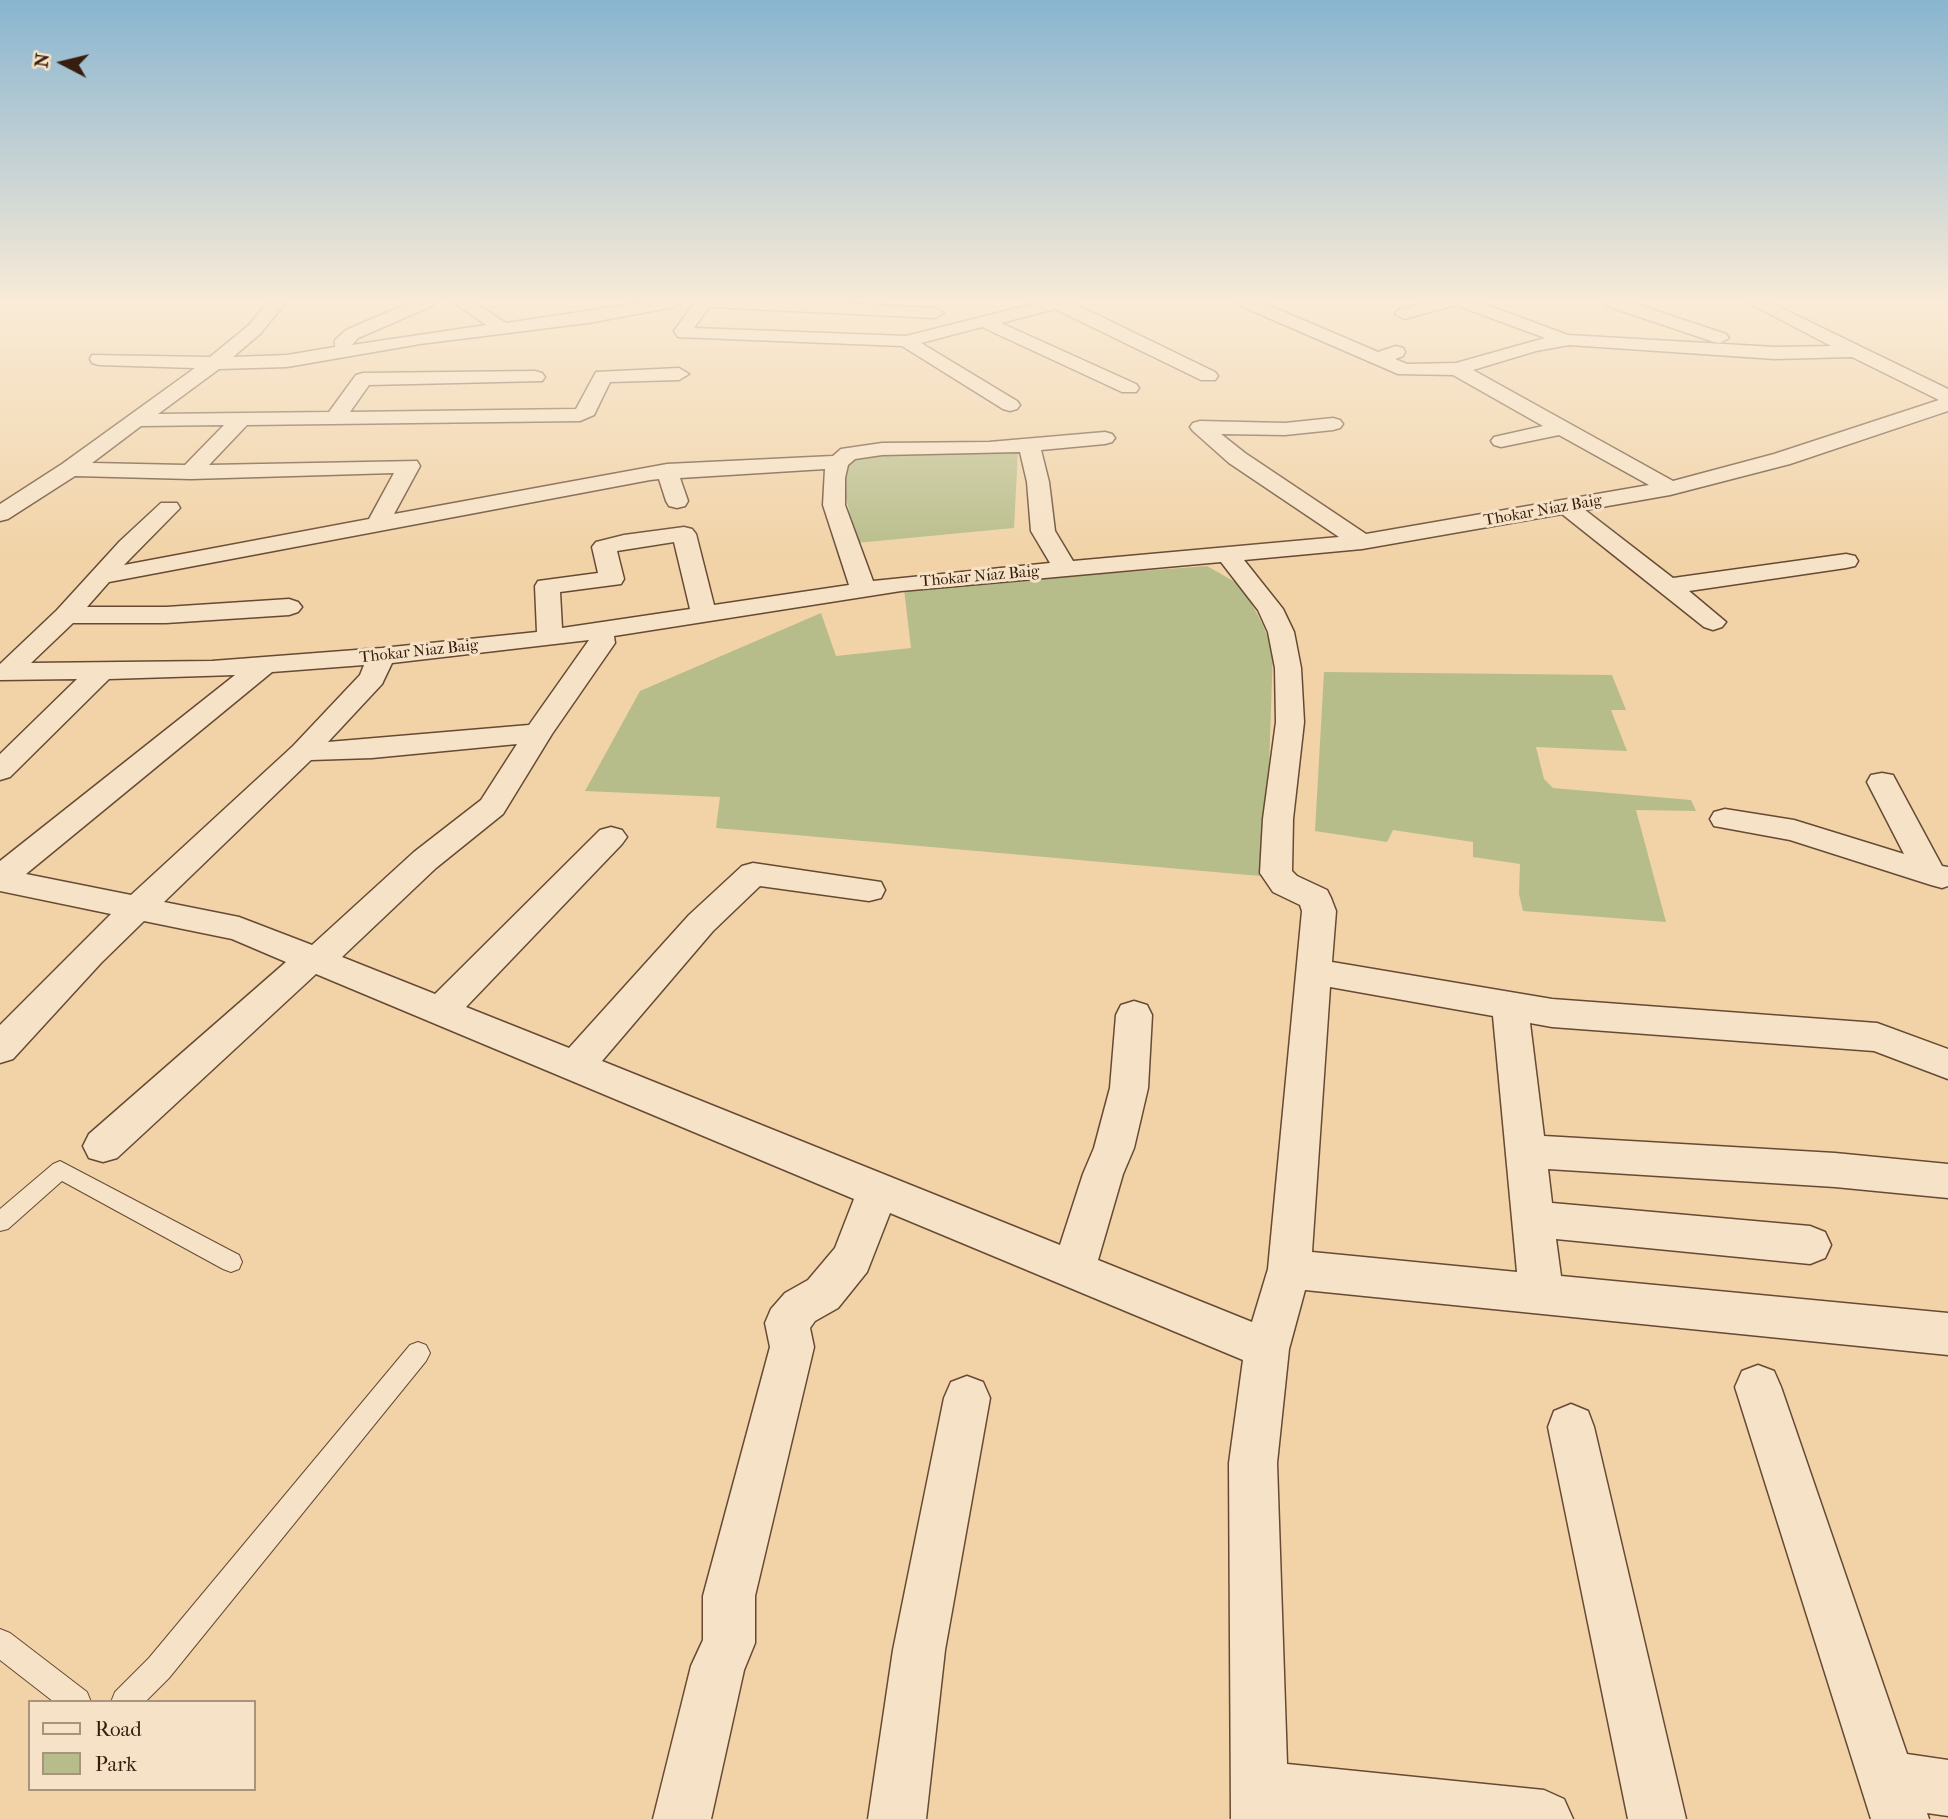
<!DOCTYPE html>
<style>
body{margin:0}
#map{position:relative;width:1948px;height:1819px;overflow:hidden;background:#f1d3a7;font-family:"IM FELL French Canon",serif}
canvas{display:block}
.legend{position:absolute;left:28px;top:1700px;width:228px;height:91px;box-sizing:border-box;background:#f6e2c6;border:2px solid #aa937c;margin:0;padding:9px 12px;list-style:none;font-size:21px;color:#371d0e}
.legend li{display:flex;align-items:center;gap:14px;height:35px}
.legend b{width:35px;border:2px solid #aa937c}
.north{position:absolute;left:28px;top:28px;width:70px;height:70px;-webkit-text-stroke:5px #f6e2c6;paint-order:stroke;rotate:277deg;font-size:19px;font-weight:700;line-height:28px;text-align:center;color:#371d0e}
.north::after{content:'';display:block;margin:auto;width:24px;height:32px;background:#371d0e;clip-path:polygon(50% 0,100% 100%,50% 72%,0 100%)}
</style>
<div id="map">
<canvas width="1948" height="1819"></canvas>
<ul class="legend">
<li><b style="height:9px;background:#f6e2c6"></b>Road</li>
<li><b style="height:19px;background:#b7bd8a"></b>Park</li>
</ul>
<div class="north">N</div>
</div>
<script>
const g = document.querySelector('canvas').getContext('2d');
g.lineJoin = 'round';
function paint(path, color) { g.fillStyle = color; g.fill(path, 'evenodd'); }
const poly = rows => new Path2D(rows.map(r => 'M' + r).join(''));
function stroke(path, color, width, dash) { g.strokeStyle = color; g.lineWidth = width; g.lineCap = dash ? 'butt' : 'round'; g.setLineDash(dash || []); g.stroke(path); }
function label(font, color, halo, rows, align = 'center') {
  g.font = font + ' "IM FELL French Canon",serif'; g.lineWidth = 6; g.setLineDash([]); g.textBaseline = 'middle'; g.strokeStyle = halo; g.fillStyle = color; for (const [text, x, y, turn = 0] of rows) {
    g.save(); g.translate(x, y); g.rotate((+turn || 0) * Math.PI / 180); g.textAlign = isNaN(turn) ? turn : align; if (halo) g.strokeText(text, 0, 0); g.fillText(text, 0, 0); g.restore();
  }
}
const green = poly([
 [1018,451,1014,528,856,543,842,478,847,464,856,455],
 [1207,566,1242,586,1263,625,1273,651,1268,797,1260,876,716,828,720,797,585,791,640,691,821,613,836,656,911,648,904,589],
 [1324,672,1612,675,1626,710,1611,710,1627,751,1536,747,1544,779,1553,788,1691,800,1696,811,1636,810,1666,922,1523,911,1519,894,1520,864,1473,857,1473,842,1393,830,1387,842,1315,831]
]);
const lane = poly([
 [60,1161,239,1255,242,1262,239,1269,231,1272,223,1269,62,1181,8,1229,0,1231,0,1209,53,1164,60,1161],
 [418,1342,426,1345,430,1353,426,1361,169,1678,145,1702,111,1702,115,1692,149,1658,410,1345,418,1342],
 [0,1629,10,1633,87,1692,91,1702,54,1702,0,1660,0,1629]
]);
const street = poly([
 [268,302,286,302,261,333,233,357,287,355,335,347,335,340,346,330,411,302,435,302,432,306,358,338,352,345,486,325,453,302,474,302,506,323,646,302,683,302,674,307,588,323,420,344,287,367,219,369,158,414,329,412,356,375,363,373,535,371,542,373,545,377,542,381,369,385,350,412,576,409,596,372,679,368,689,374,679,380,610,382,594,415,580,421,247,425,209,465,417,461,420,466,394,514,667,464,833,456,841,449,882,443,989,442,1105,432,1112,434,1115,438,1112,442,1105,444,1041,450,1049,482,1055,531,1073,561,1339,537,1229,463,1193,431,1190,427,1193,423,1200,421,1285,423,1333,418,1340,420,1343,424,1340,428,1333,430,1285,435,1221,434,1245,453,1366,534,1649,485,1559,435,1501,447,1494,445,1491,441,1494,437,1543,426,1453,375,1398,374,1241,306,1238,302,1261,302,1378,352,1396,346,1403,348,1405,352,1403,356,1395,359,1407,364,1456,363,1545,338,1456,305,1404,319,1395,314,1398,310,1430,302,1479,302,1568,335,1775,347,1831,346,1747,302,1769,302,1948,389,1948,411,1790,464,1670,495,1585,510,1673,578,1846,554,1855,556,1858,561,1855,566,1846,568,1689,591,1726,622,1722,627,1713,630,1704,627,1562,514,1362,549,1244,560,1283,609,1294,632,1301,668,1304,722,1293,819,1292,871,1297,876,1327,890,1331,898,1336,911,1332,962,1552,999,1877,1023,1948,1049,1948,1079,1874,1051,1552,1027,1530,1023,1544,1136,1835,1153,1948,1164,1948,1198,1835,1187,1548,1169,1552,1203,1810,1226,1825,1232,1831,1245,1825,1258,1810,1264,1556,1239,1561,1276,1948,1313,1948,1355,1305,1290,1289,1349,1277,1463,1287,1764,1544,1790,1564,1799,1573,1819,1231,1819,1229,1463,1243,1360,890,1213,867,1272,838,1308,815,1321,810,1328,814,1347,755,1596,755,1643,744,1670,711,1819,653,1819,691,1666,703,1640,703,1596,770,1347,765,1323,771,1309,785,1293,808,1280,835,1248,854,1199,316,974,117,1158,103,1162,89,1158,83,1146,89,1134,286,962,232,939,144,921,101,963,13,1059,0,1063,0,1025,111,914,0,891,0,861,235,675,109,679,10,777,0,780,0,754,77,679,0,680,0,664,57,610,120,541,161,503,177,503,180,508,124,565,369,519,394,473,191,479,75,476,8,519,0,521,0,504,62,464,195,368,99,365,92,363,90,359,92,355,210,357,249,325,268,302],
 [1569,345,1775,359,1852,357,1939,400,1774,454,1673,481,1473,370,1536,351,1569,345],
 [224,425,185,465,92,463,141,426,224,425],
 [1020,452,1027,482,1031,531,1050,563,873,581,845,505,845,478,848,465,855,459,882,455,1020,452],
 [825,469,823,505,849,585,714,605,696,534,692,529,684,527,624,535,596,542,592,547,598,573,538,581,535,586,537,632,382,648,212,661,31,663,73,623,166,623,289,615,298,612,302,607,298,602,289,599,166,607,87,607,109,582,650,480,659,479,666,501,669,506,677,508,685,506,688,501,680,478,825,469],
 [674,542,690,609,562,628,560,592,621,584,624,579,617,551,674,542],
 [1221,562,1258,610,1268,632,1275,668,1276,722,1263,819,1260,873,1273,892,1300,905,1302,911,1268,1269,1252,1322,1098,1260,1123,1174,1134,1148,1148,1088,1152,1015,1147,1005,1134,1001,1121,1005,1116,1015,1110,1088,1094,1148,1083,1174,1060,1245,602,1061,713,931,760,886,869,901,881,898,885,890,881,882,753,863,742,866,689,915,569,1048,466,1007,622,844,627,837,622,830,611,827,600,830,435,994,342,957,436,868,503,814,552,734,615,643,614,636,901,591,1221,562],
 [589,640,529,725,328,742,382,684,392,663,589,640],
 [364,665,360,675,293,746,131,895,26,874,272,672,364,665],
 [517,744,481,800,414,852,312,945,239,917,164,902,311,760,372,758,517,744],
 [1330,987,1493,1016,1517,1272,1312,1252,1330,987],
 [695,302,815,302,935,308,944,313,935,318,709,307,694,328,906,336,1041,302,1071,302,1215,372,1218,376,1215,380,1201,380,1055,309,1001,323,1136,384,1139,388,1136,392,1122,392,982,327,921,343,1017,401,1020,405,1017,409,1010,411,1003,409,902,346,678,337,674,331,695,302],
 [1604,302,1630,302,1726,334,1729,338,1720,343,1714,342,1607,306,1604,302],
 [1882,773,1893,775,1942,866,1948,867,1948,886,1942,888,1931,885,1790,840,1714,826,1710,819,1714,812,1725,809,1794,820,1904,854,1867,782,1871,775,1882,773],
 [1758,1365,1774,1371,1781,1387,1907,1754,1948,1760,1948,1816,1927,1813,1929,1819,1871,1819,1735,1387,1742,1371,1758,1365],
 [967,1376,983,1382,990,1398,945,1650,926,1819,868,1819,893,1650,944,1398,951,1382,967,1376],
 [1571,1404,1588,1411,1594,1427,1686,1819,1628,1819,1548,1427,1554,1411,1571,1404]
]);
const farStreetnames = [
 ["Thokar Niaz Baig",1543,511,-10],
 ["Thokar Niaz Baig",980,577,-5],
 ["Thokar Niaz Baig",419,652,-6]
];
paint(green, '#b7bd8a');
stroke(lane, '#664a34', 2);
stroke(street, '#664a34', 3);
paint(lane, '#f6e2c6');
paint(street, '#f6e2c6');
const sky = g.createLinearGradient(0, 0, 0, 557);
sky.addColorStop(0, '#89b5d0');
sky.addColorStop(0.54, '#f9ebd7');
sky.addColorStop(1, '#f9ebd700');
g.fillStyle = sky;
g.fillRect(0, 0, 1948, 557);
label('16px', '#371d0e', '#f6e2c6', farStreetnames);
</script>
